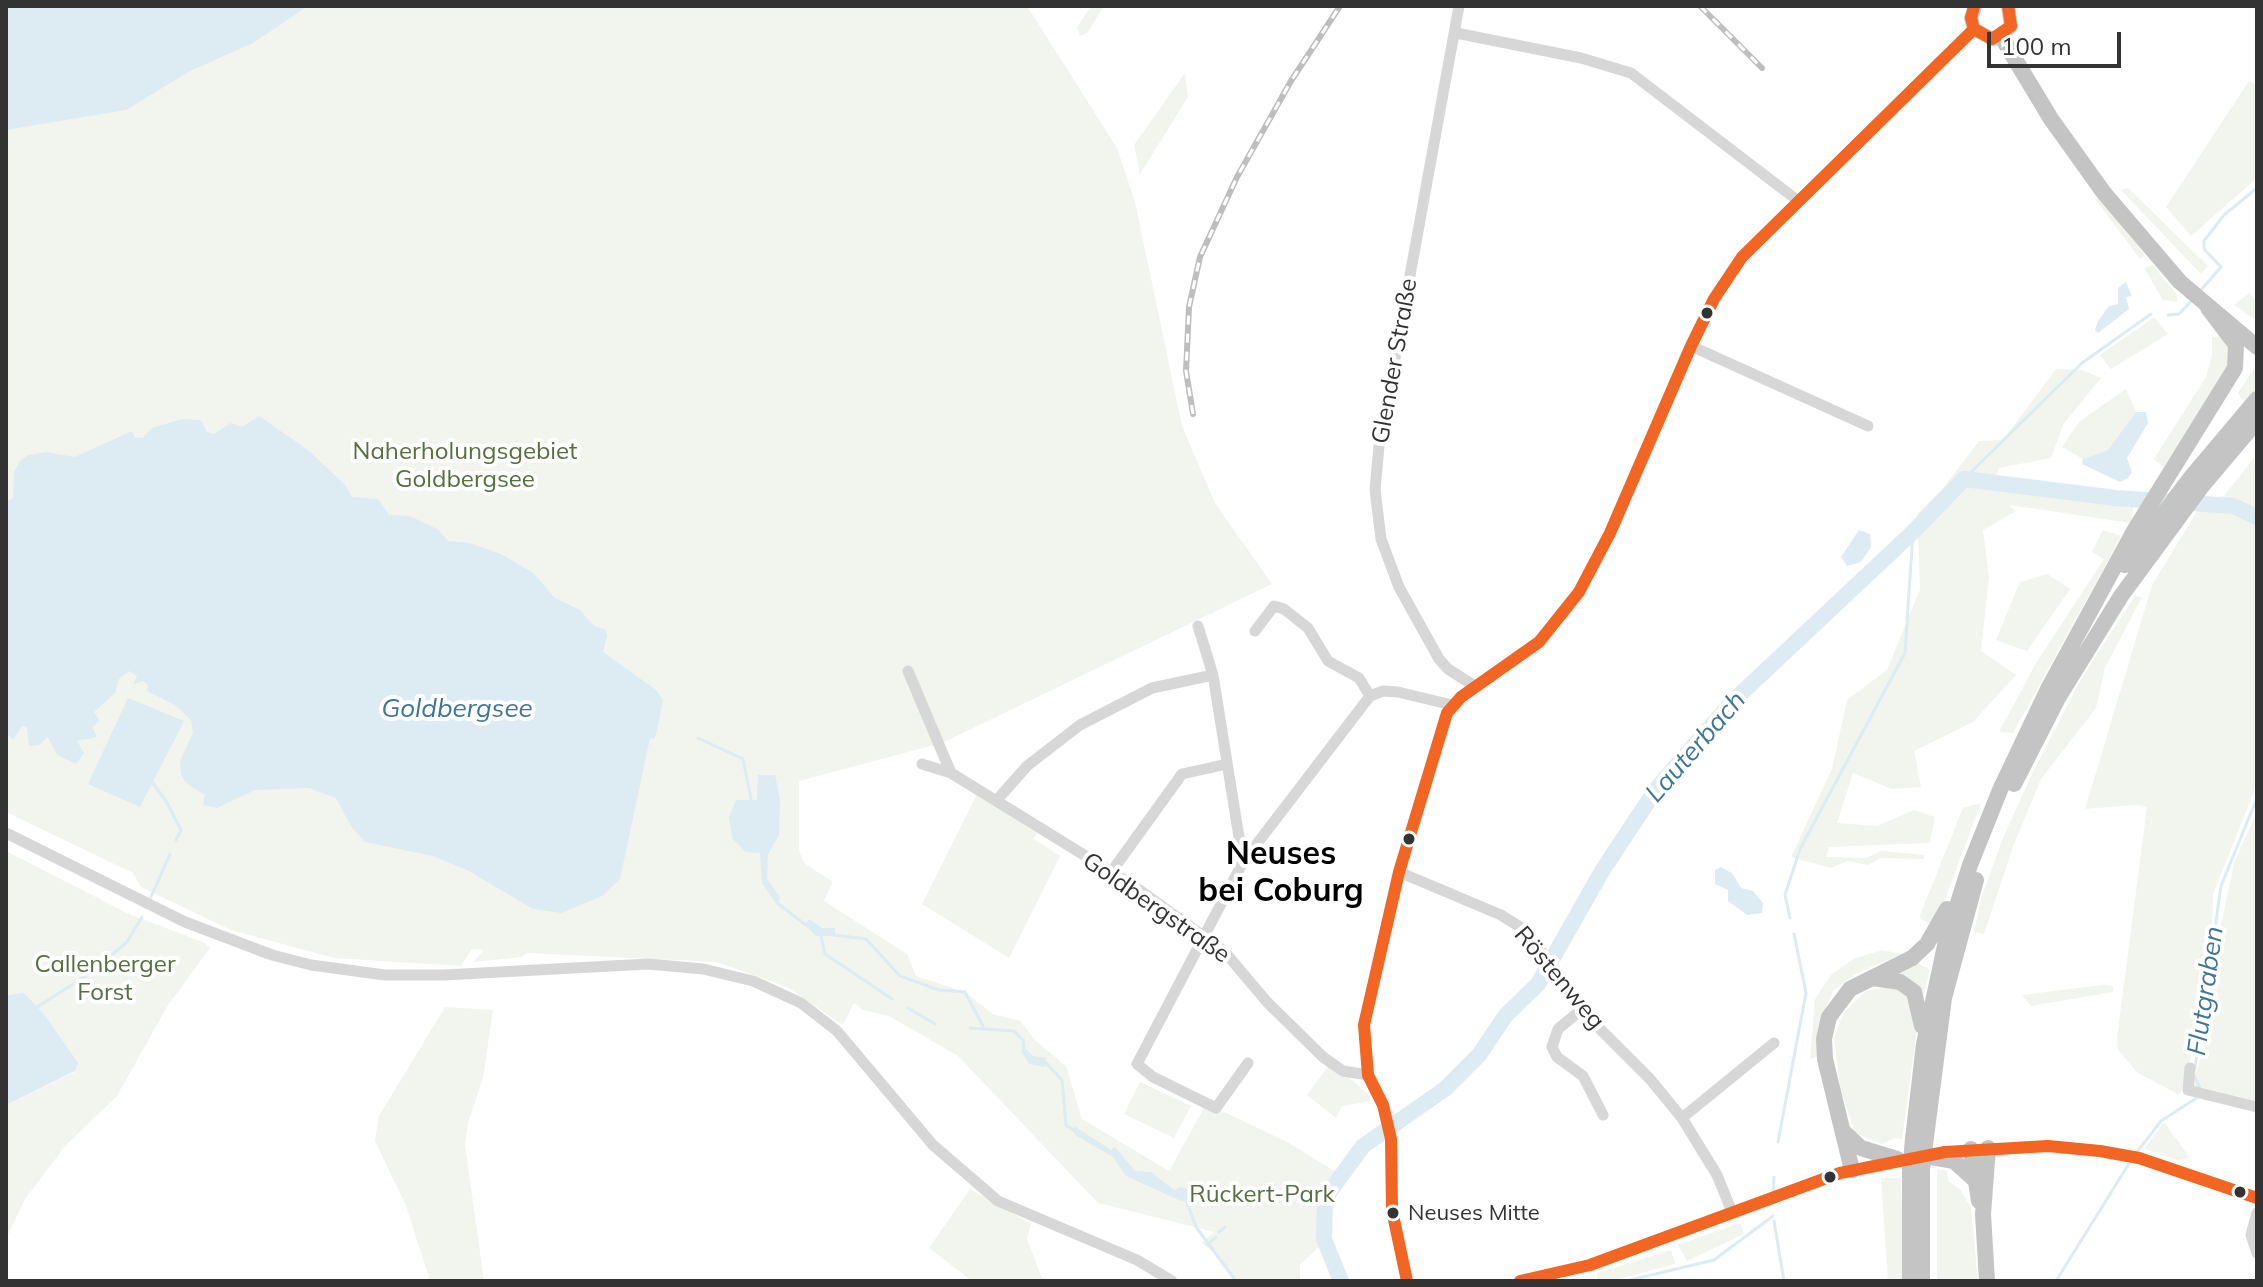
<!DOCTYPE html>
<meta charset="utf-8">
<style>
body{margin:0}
#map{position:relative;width:2263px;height:1287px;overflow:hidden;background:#fff;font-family:Mulish,sans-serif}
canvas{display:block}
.frame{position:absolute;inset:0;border:8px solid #333;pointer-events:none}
.scale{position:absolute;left:1987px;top:32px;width:134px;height:36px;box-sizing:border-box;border:4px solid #333;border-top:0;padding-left:10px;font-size:24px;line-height:28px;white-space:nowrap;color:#333;-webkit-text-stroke:6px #fff;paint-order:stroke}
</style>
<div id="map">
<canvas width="2263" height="1287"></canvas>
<div class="frame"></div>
<div class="scale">100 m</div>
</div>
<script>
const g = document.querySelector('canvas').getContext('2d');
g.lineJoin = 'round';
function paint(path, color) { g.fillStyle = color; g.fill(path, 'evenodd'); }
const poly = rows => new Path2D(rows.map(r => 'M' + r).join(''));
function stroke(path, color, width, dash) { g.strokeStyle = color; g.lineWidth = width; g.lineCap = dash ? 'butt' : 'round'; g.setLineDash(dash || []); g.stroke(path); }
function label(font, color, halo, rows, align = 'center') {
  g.font = font + ' Mulish,sans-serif'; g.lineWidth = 8; g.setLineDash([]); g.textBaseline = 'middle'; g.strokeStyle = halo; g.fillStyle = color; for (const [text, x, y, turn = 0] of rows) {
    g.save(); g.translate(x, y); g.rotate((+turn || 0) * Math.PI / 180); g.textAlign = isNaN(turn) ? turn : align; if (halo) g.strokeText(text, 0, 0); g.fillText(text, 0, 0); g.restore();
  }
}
const green = poly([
 [6,6,1027,6,1117,148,1135,202,1182,426,1215,503,1272,584,942,743,799,781,799,850,804,863,833,882,824,901,907,954,916,976,965,992,993,1014,1020,1021,1036,1041,1066,1066,1082,1119,1169,1171,1204,1108,1216,1108,1289,1143,1339,1174,1320,1201,1322,1244,1300,1265,1300,1281,1233,1281,1217,1255,1202,1243,1214,1232,1098,1203,958,1056,889,1016,863,1010,854,1003,843,1025,787,987,717,962,527,953,521,957,473,962,484,950,472,949,461,966,334,958,231,930,141,887,133,873,6,812],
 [1091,6,1104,6,1087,33,1080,36,1077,27],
 [1185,73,1188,97,1140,174,1134,145],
 [2249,81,2257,85,2257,178,2191,236,2166,207],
 [2128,188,2208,266,2201,274,2121,190],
 [2102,197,2145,255,2140,259,2095,199],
 [2153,265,2177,295,2177,302,2163,300,2144,268],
 [2249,293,2257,301,2257,321,2234,305],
 [2154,317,2168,334,2111,369,2100,355],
 [2226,336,2235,351,2221,387,2163,467,2154,459,2206,377,2212,355,2212,337],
 [2257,364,2257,388,2244,402,2238,393],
 [2056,369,2082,370,2101,378,2064,423,2051,458,1999,468,1995,478,2044,494,2135,495,2131,523,2009,505,2016,511,1983,530,1989,577,1981,651,2016,675,1973,722,1914,751,1921,787,1892,789,1853,773,1837,823,1877,826,1914,810,1935,817,1930,843,1829,847,1826,857,1866,858,1881,851,1924,855,1924,859,1881,858,1868,865,1847,861,1831,868,1791,857,1832,769,1847,700,1887,670,1920,589,1917,514,1944,487,1979,441,2003,440],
 [2126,389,2136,412,2108,450,2083,459,2062,447,2080,421],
 [2257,454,2257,784,2213,894,2212,930,2194,1046,2180,1095,2138,1073,2118,1050,2117,1038,2147,807,2134,805,2085,809,2152,585,2204,500,2224,496],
 [2103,530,2121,536,2109,559,2013,733,1999,732,2035,665,2104,559,2092,552],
 [2047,574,2070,589,2027,651,1996,640,2020,582],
 [2135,596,2142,597,2105,668,2096,708,2041,779,2014,844,1984,934,1974,932,1982,896,2003,838,2033,772,2081,679],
 [977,794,1037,833,1034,839,1060,856,1009,958,922,904],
 [1981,803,1944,902,1930,924,1919,918,1963,808],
 [2257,812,2257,1101,2192,1085,2206,1042,2221,925,2234,863],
 [6,851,129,914,205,943,210,948,167,1007,117,1096,66,1145,25,1199,6,1239,6,1105,75,1072,44,1014,24,993,6,995],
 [1882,950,1902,954,1855,974,1833,991,1819,1025,1818,1057,1810,1059,1815,999,1831,975,1853,959],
 [1914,961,1930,970,1923,998,1893,974],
 [2102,985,2113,986,2113,992,2031,1006,2022,995],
 [1892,986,1911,994,1917,1029,1902,1139,1895,1138,1882,1144,1855,1133,1840,1087,1834,1038,1844,1012,1866,991],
 [445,1007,493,1010,483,1078,468,1123,465,1145,484,1281,430,1281,406,1206,375,1141,379,1116],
 [1329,1065,1352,1080,1370,1096,1370,1101,1342,1106,1336,1118,1307,1095],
 [1140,1082,1191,1106,1174,1138,1124,1114],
 [2164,1122,2190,1158,2178,1160,2144,1149],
 [1937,1169,1947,1171,1948,1181,1960,1189,1971,1208,1978,1281,1937,1281],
 [1881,1178,1901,1178,1904,1281,1888,1281],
 [970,1189,1031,1224,1027,1239,1042,1278,1066,1281,972,1281,929,1248],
 [1740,1223,1744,1234,1687,1261,1678,1245],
 [1671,1250,1675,1264,1612,1281,1598,1281,1597,1273]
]);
const water = poly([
 [6,6,308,6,253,43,190,71,126,110,6,130],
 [2126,282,2132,296,2126,297,2129,309,2098,333,2095,330,2098,321,2109,306,2118,304,2118,288],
 [2136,412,2146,412,2148,423,2127,458,2132,472,2128,478,2120,482,2082,464,2083,459,2108,450],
 [259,416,308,450,345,485,352,497,378,499,389,515,410,516,439,530,448,541,469,543,501,554,533,573,555,598,580,610,594,626,605,629,607,636,603,652,656,690,663,700,657,731,654,739,650,738,620,879,602,896,561,913,533,909,467,870,433,856,365,842,351,826,336,798,309,788,255,790,217,808,203,805,205,795,185,782,181,774,180,761,193,733,191,720,175,705,147,691,148,685,143,681,134,684,137,676,129,671,119,679,115,693,94,712,99,721,92,727,97,737,77,741,84,753,76,764,57,755,48,737,39,745,29,746,27,727,22,726,13,740,7,733,6,502,13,498,14,472,20,461,28,455,46,452,75,457,132,431,135,438,143,438,152,428,182,419,201,420,207,432,214,434,231,423,242,427],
 [1859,530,1870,534,1871,547,1861,562,1847,566,1841,557],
 [128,698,184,721,140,807,88,784],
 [758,775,775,775,780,799,779,835,768,854,767,879,780,897,778,906,762,883,760,853,746,852,732,838,729,817,736,800,757,800],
 [1721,867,1732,873,1741,888,1753,891,1763,903,1762,913,1747,915,1728,901,1728,890,1715,884,1715,870],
 [809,919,822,928,835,928,835,936,816,936,805,925],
 [24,993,44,1014,78,1063,75,1071,6,1105,6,995],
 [1026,1049,1033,1056,1046,1058,1045,1067,1029,1064,1021,1051],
 [1074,1126,1111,1150,1115,1147,1135,1171,1151,1172,1174,1190,1180,1187,1188,1189,1192,1199,1181,1201,1126,1176,1113,1157,1075,1135]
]);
const stream = poly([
 [2201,290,2221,267,2204,249,2204,241,2224,215,2257,188],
 [2168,315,2179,314,2193,299],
 [1964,479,2082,363,2151,314],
 [698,738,743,759,752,804],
 [152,782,166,801,181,830,176,840],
 [151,897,170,854],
 [777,903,806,925],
 [1790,918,1785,895,1800,849,1905,653,1913,532],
 [833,935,866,939,900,976,939,990,965,992,983,1026],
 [821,936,825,954,892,999],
 [37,1007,89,974,127,942,142,917],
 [908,1008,935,1024],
 [970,1028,1014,1031,1023,1040,1024,1051],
 [1046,1063,1062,1080,1066,1125,1076,1132],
 [2195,1068,2221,886,2257,798],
 [2194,1075,2200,1089],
 [1778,1142,1806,993,1794,934],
 [2137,1152,2161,1121,2198,1097],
 [1773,1194,1774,1177],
 [1186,1200,1196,1227,1236,1281],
 [1774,1221,1784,1281],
 [1219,1232,1225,1227],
 [1207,1245,1216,1237],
 [1626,1281,1714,1260,1773,1216],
 [2056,1281,2130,1162]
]);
const river = poly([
 [1341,1281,1324,1239,1325,1198,1363,1146,1445,1089,1479,1055,1506,1015,1538,984,1602,871,1657,788,1733,701,1913,532,1964,479,2116,498,2233,506,2257,517]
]);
const minor = poly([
 [1459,6,1379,446,1375,490,1381,539,1399,587,1439,659,1448,669,1476,687],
 [1456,33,1581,58,1631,73,1797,200],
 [1691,346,1868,426],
 [1198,626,1213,675,1243,862],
 [1255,631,1274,606,1284,609,1308,628,1328,661,1359,678,1370,696],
 [908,671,951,773],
 [922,764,951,773,1131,884,1224,951,1267,1002,1323,1057,1343,1071,1368,1075],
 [996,801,1027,766,1080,725,1152,688,1213,675],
 [6,833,185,922,272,955,311,965,385,975,444,975,648,964,703,969,753,981,801,1003,837,1031,933,1145,998,1201,1137,1260,1172,1281],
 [1112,871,1182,774,1227,764],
 [1399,872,1501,915,1520,927,1547,958,1581,1010,1650,1079,1682,1118,1717,1175,1732,1212],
 [1581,1010,1558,1029,1552,1047,1557,1057,1583,1076,1603,1115],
 [1248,1063,1216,1108,1153,1077,1137,1064,1243,862,1370,696,1383,691,1398,692,1452,705],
 [2190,1068,2188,1090,2257,1107],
 [1682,1118,1774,1043],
 [1932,1154,2048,1146,2100,1151,2139,1158,2257,1198],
 [2257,1213,2251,1235,2257,1253],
 [1407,1281,1392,1210,1391,1139,1383,1105,1368,1075,1364,1025,1399,872,1447,713,1461,697,1539,642,1579,592,1610,533,1691,346,1714,299,1742,257,1974,29],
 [1520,1281,1590,1265,1840,1173,1896,1160]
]);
const major = poly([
 [1975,6,1971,18,1974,29,1992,39,2004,34,2011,26,2008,6]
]);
const highway = poly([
 [2001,36,2051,119,2104,193,2180,282,2257,347],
 [2125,565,2188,481,2257,399],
 [2014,784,2058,698,2121,596,2202,486,2257,421],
 [1873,978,1900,982,1914,992,1922,1026],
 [1845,1133,1861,1148,1897,1159],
 [1926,1137,1944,998,1976,880],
 [1913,1139,1924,1044,1946,941,1970,865,2000,790,2049,687,2134,531,2235,368,2236,345,2208,308],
 [1971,1149,1979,1201],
 [1920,1155,1954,1161,1974,1179],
 [1852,1170,1825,1059,1824,1039,1829,1017,1850,989,1912,958,1927,944,1947,909],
 [1910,1281,1910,1172],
 [1922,1281,1922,1169],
 [1987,1281,1983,1214,1988,1148]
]);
const rail = poly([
 [1700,6,1762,68],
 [1193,414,1186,371,1189,307,1200,257,1237,177,1291,81,1340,6]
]);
const highwayBridge = poly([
 [1922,1169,1926,1137],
 [1910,1172,1913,1139]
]);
const bus1 = poly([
 [1974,7,1971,18,1974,29,1992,39,2011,26,2008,6],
 [1407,1281,1392,1210,1391,1139,1383,1105,1368,1075,1364,1025,1399,872,1447,713,1461,697,1539,642,1579,592,1610,533,1691,346,1714,299,1742,257,1974,29],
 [1520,1281,1590,1265,1840,1173,1945,1152,2048,1146,2100,1151,2139,1158,2257,1198]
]);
const markers = [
 [1707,313,7,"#333"],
 [1409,839,7,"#333"],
 [1830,1177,7,"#333"],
 [2240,1192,7,"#333"],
 [1393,1213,7,"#333"]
];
const busNames = [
 ["Neuses Mitte",1408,1213]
];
const streetNames = [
 ["Glender Straße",1395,361,-80],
 ["Goldbergstraße",1156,908,35],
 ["Röstenweg",1559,978,50]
];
const parkNames = [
 ["Naherholungsgebiet",465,452],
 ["Goldbergsee",465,480],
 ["Callenberger",105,965],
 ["Forst",105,993],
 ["Rückert-Park",1262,1195]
];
const waterNames = [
 ["Goldbergsee",457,709],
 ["Lauterbach",1696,747,-49],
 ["Flutgraben",2206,991,-82]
];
const districtNames = [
 ["Neuses",1281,854],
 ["bei Coburg",1281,891]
];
paint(green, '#f1f5ed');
paint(water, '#ddebf3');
stroke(stream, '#ddebf3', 3);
stroke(river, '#ddebf3', 16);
stroke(minor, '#d7d7d7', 11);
stroke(major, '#cacaca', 14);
stroke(highway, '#c4c4c4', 16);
stroke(rail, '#bebebe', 6);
stroke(rail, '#fff', 3, [9]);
stroke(highwayBridge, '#c4c4c4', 16);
stroke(bus1, '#f26522', 12);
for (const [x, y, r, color] of markers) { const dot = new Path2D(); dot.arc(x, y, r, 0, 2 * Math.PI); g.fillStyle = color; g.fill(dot); stroke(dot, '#fff', 3); }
label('22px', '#333', '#fff', busNames, 'left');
label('24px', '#333', '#fff', streetNames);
label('24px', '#56703f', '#fff', parkNames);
label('italic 26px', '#3f7597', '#fff', waterNames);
label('bold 32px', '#000', '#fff', districtNames);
</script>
